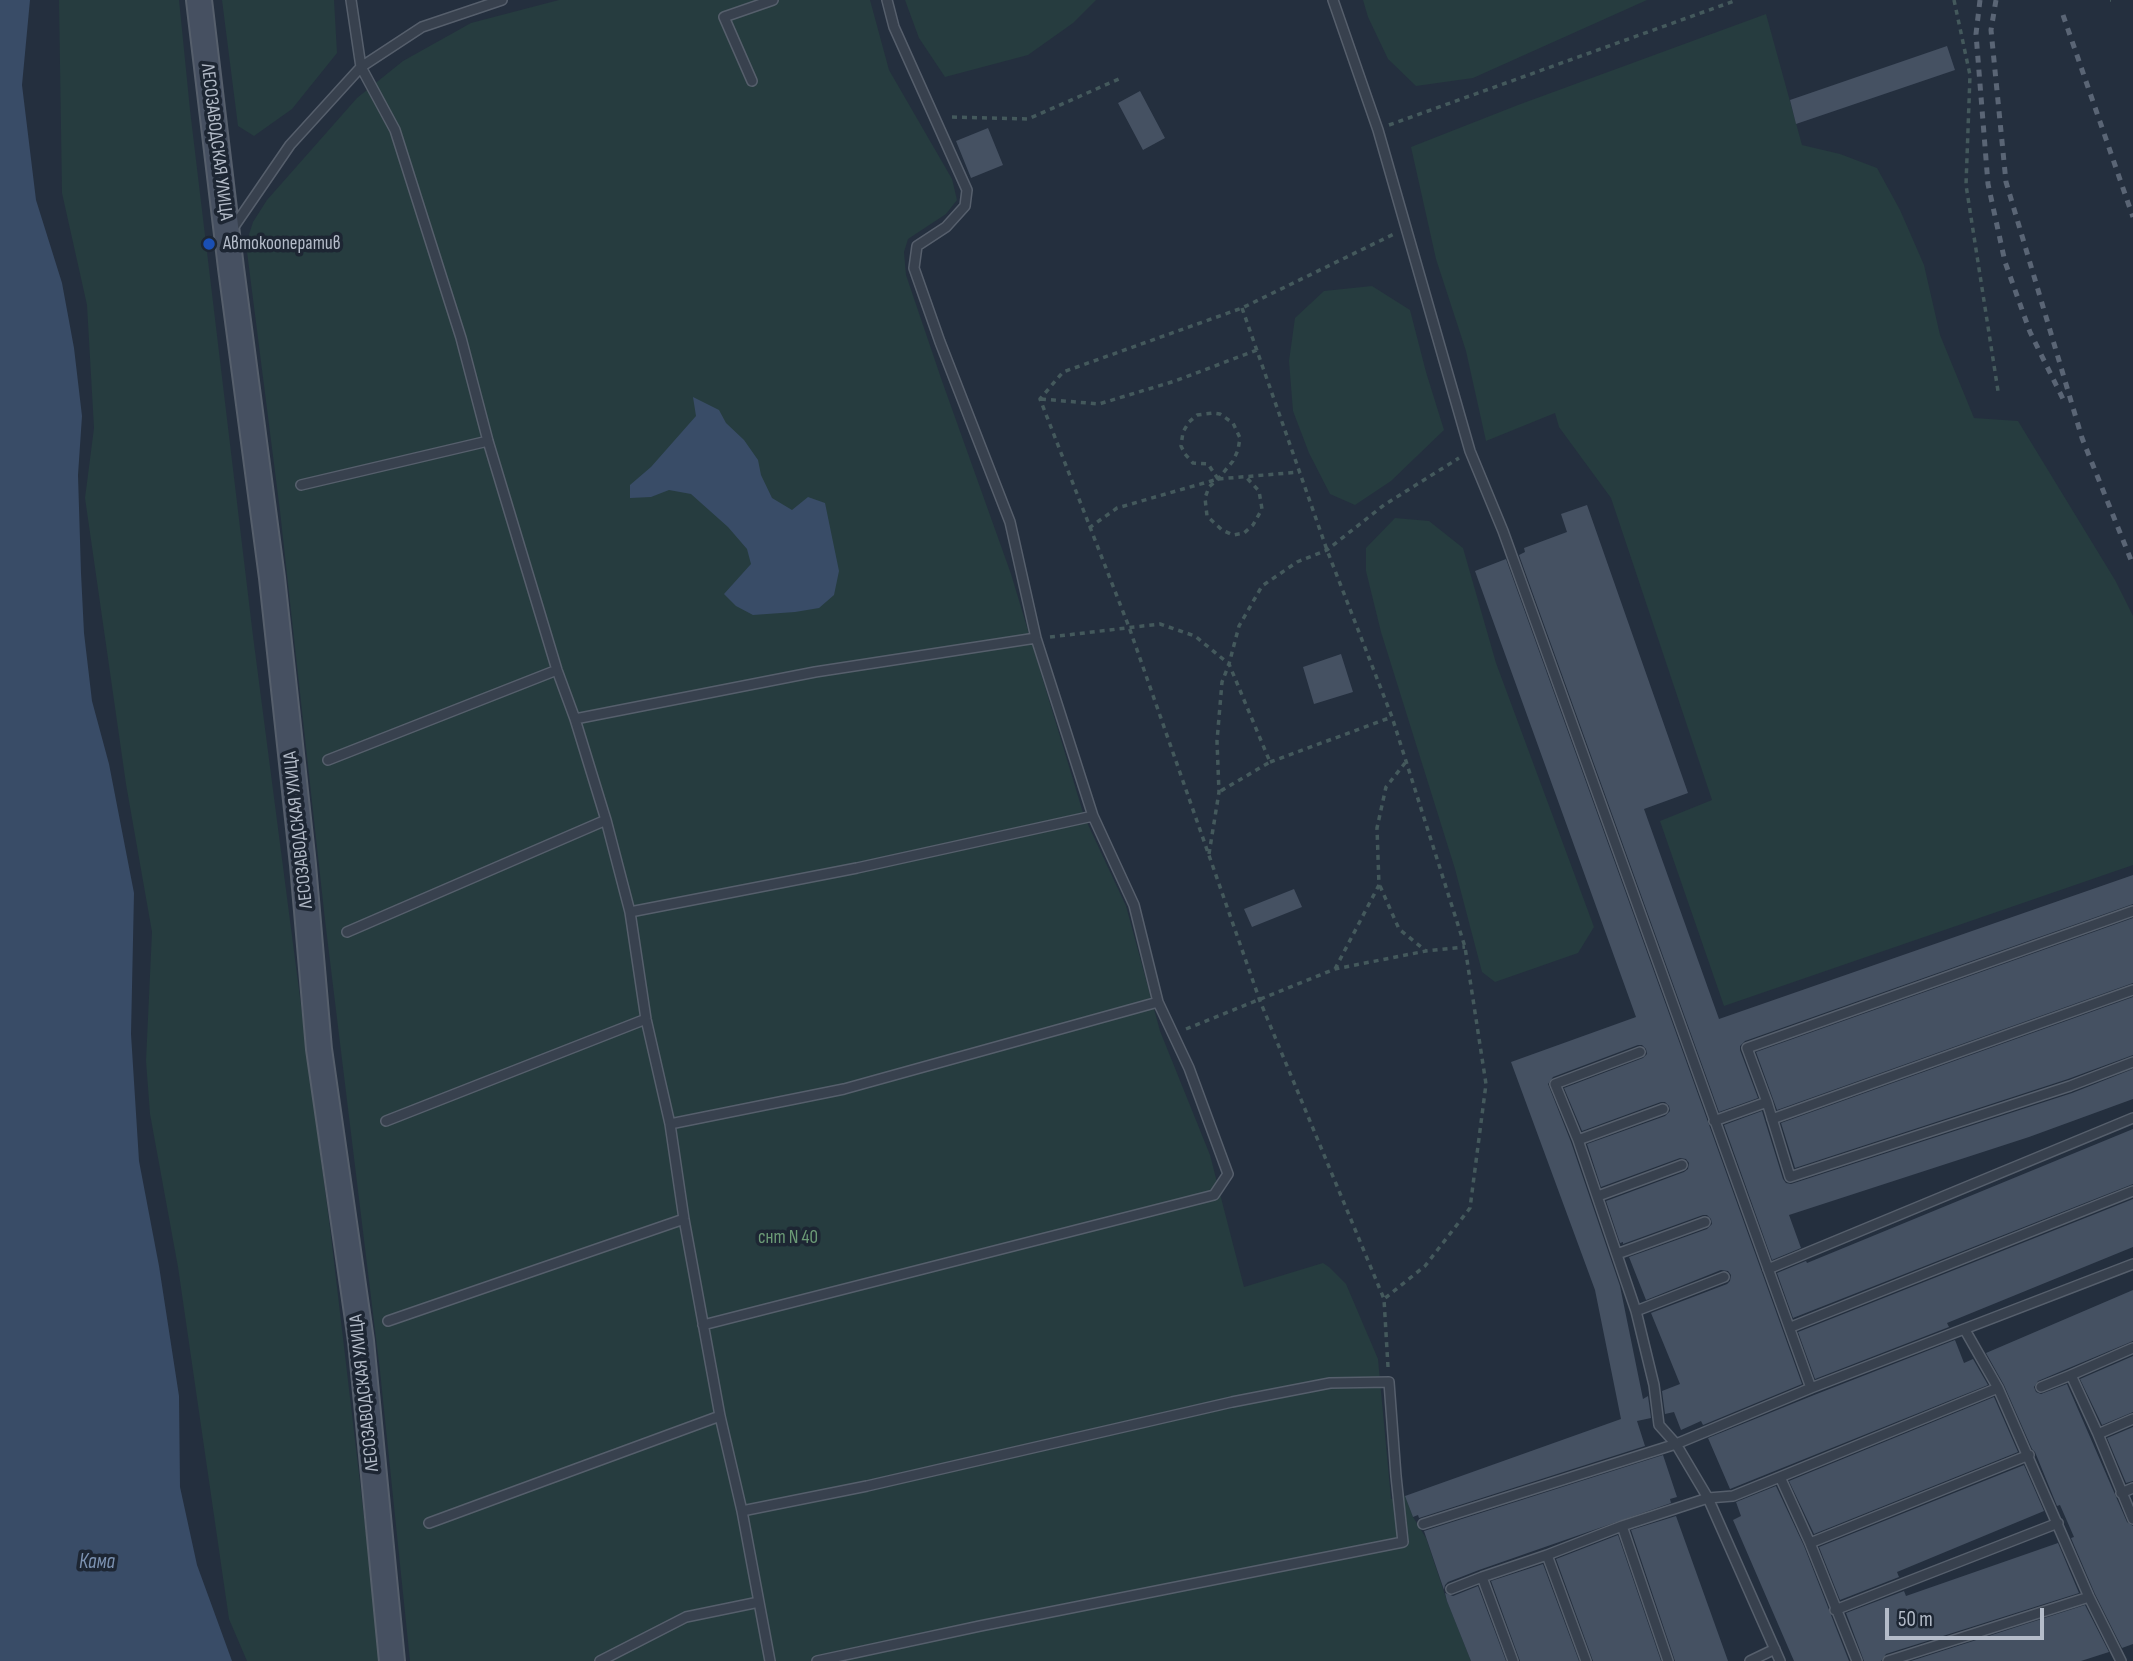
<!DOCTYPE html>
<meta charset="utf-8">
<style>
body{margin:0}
#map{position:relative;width:2133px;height:1661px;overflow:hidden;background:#242f3e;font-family:"Sofia Sans Condensed",sans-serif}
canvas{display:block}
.scale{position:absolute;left:1885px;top:1608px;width:159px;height:32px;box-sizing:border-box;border:4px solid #b4bcc9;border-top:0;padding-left:9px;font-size:21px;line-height:24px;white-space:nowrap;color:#b4bcc9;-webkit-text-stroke:5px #1d2633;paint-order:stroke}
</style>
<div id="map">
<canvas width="2133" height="1661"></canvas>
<div class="scale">50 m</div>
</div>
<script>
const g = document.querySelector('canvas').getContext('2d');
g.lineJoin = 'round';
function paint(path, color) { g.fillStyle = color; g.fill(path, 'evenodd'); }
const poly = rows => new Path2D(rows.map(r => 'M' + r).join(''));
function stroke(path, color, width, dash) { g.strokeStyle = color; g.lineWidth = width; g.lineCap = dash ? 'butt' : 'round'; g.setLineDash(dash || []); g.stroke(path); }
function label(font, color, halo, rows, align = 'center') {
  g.font = font + ' "Sofia Sans Condensed",sans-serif'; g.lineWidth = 7; g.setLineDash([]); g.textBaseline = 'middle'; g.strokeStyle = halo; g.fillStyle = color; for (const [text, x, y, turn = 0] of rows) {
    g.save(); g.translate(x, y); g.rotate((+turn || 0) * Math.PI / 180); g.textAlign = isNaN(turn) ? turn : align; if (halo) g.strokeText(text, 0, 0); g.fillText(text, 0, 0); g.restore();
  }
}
const green = poly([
 [59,0,179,0,190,110,253,636,331,1236,381,1661,247,1661,229,1619,178,1267,150,1114,146,1061,152,932,126,784,85,498,94,428,87,305,62,193],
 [222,0,334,0,337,53,292,109,254,136,238,126],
 [559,0,870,0,889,70,952,179,957,200,946,214,908,239,904,252,906,275,942,381,1011,574,1084,816,1126,906,1160,1031,1210,1155,1244,1287,1323,1263,1329,1267,1346,1284,1378,1359,1391,1499,1405,1496,1413,1517,1426,1538,1447,1601,1471,1661,410,1661,380,1371,325,920,280,511,246,244,253,222,267,200,357,98,403,61,471,23],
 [905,0,1096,0,1073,23,1028,55,945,77,919,38],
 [1363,0,1647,0,1473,78,1416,86,1388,59,1368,17],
 [1766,14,1802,145,1840,154,1877,168,1900,210,1924,265,1940,335,1974,418,2018,421,2115,580,2133,616,2133,865,1724,1006,1660,821,1712,800,1611,498,1559,427,1555,413,1486,441,1466,351,1436,259,1411,147,1518,105],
 [1372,286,1410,310,1426,372,1444,430,1391,481,1355,505,1330,494,1309,453,1293,411,1289,361,1295,318,1324,291],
 [1395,518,1429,521,1463,548,1496,663,1594,927,1578,953,1495,982,1482,972,1455,869,1381,632,1366,571,1366,548]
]);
const water = poly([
 [0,0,30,0,22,85,36,200,62,283,74,348,82,416,78,475,81,573,84,633,92,701,109,764,134,893,131,1034,139,1161,159,1266,179,1396,180,1487,197,1565,232,1661,0,1661],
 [693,397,719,410,726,423,744,440,758,460,761,475,772,498,792,510,808,497,825,503,839,571,834,595,819,608,795,612,753,615,736,606,724,594,751,564,747,549,728,527,691,494,669,490,651,497,630,498,630,485,651,467,696,416]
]);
const building = poly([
 [1947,46,1955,70,1796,124,1790,100],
 [1140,91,1165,138,1143,150,1118,103],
 [988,128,1003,165,971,178,956,141],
 [1587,505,1688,793,1644,809,1719,1019,2133,875,2133,904,1745,1041,1740,1046,1740,1050,1758,1098,1719,1112,1519,555,1525,552,1524,548,1567,532,1561,514],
 [1506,559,1802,1384,1703,1425,1701,1421,1681,1430,1674,1412,1665,1414,1662,1391,1680,1384,1651,1313,1727,1284,1730,1281,1731,1275,1728,1271,1721,1270,1646,1300,1629,1257,1707,1229,1712,1224,1711,1219,1707,1215,1703,1215,1623,1244,1623,1242,1620,1243,1606,1201,1684,1172,1688,1169,1689,1163,1686,1159,1680,1158,1601,1187,1587,1144,1665,1116,1670,1111,1669,1106,1665,1102,1661,1102,1582,1131,1564,1088,1643,1058,1647,1054,1646,1049,1642,1045,1638,1045,1553,1077,1548,1084,1571,1142,1620,1286,1643,1399,1648,1396,1651,1418,1637,1421,1645,1446,1419,1518,1418,1515,1413,1517,1405,1496,1621,1419,1595,1290,1511,1062,1636,1017,1475,571],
 [1341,654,1353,692,1314,704,1303,667],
 [1294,889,1302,907,1252,927,1244,909],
 [2133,918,2133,983,1777,1110,1756,1052],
 [2133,997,2133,1055,2068,1079,1795,1168,1781,1123],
 [2133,1069,2133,1099,2029,1137,1789,1215,1801,1248,1772,1260,1724,1125,1762,1111,1783,1179,1786,1183,1791,1184,2072,1093],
 [2133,1129,2133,1184,1793,1318,1777,1273,1806,1261,1807,1263],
 [2133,1199,2133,1247,1947,1323,1949,1327,1815,1379,1798,1332],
 [2133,1290,2133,1341,2038,1381,2034,1387,2036,1392,2041,1394,2067,1384,2127,1522,2133,1526,2133,1644,2122,1648,2095,1594,2071,1538,2074,1537,2060,1505,2057,1506,2035,1452,2032,1449,2004,1385,1986,1353],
 [1955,1340,1964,1363,1973,1359,1988,1385,1730,1489,1708,1438,1814,1395],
 [2133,1356,2133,1412,2102,1425,2080,1379],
 [1994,1397,2018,1452,1814,1534,1789,1481],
 [2133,1427,2133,1481,2126,1483,2107,1438],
 [1663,1455,1677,1497,1670,1499,1671,1503,1479,1570,1448,1582,1445,1585,1444,1590,1424,1531],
 [2024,1465,2044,1511,1897,1572,1899,1577,1840,1600,1819,1547],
 [1776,1486,1804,1546,1849,1661,1794,1661,1733,1520,1741,1516,1736,1502],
 [1676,1516,1728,1661,1675,1661,1631,1530],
 [1618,1535,1661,1661,1593,1661,1556,1559],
 [2058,1543,2079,1593,1886,1654,1881,1661,1864,1661,1846,1613,1904,1591,1906,1596],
 [1543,1564,1579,1661,1520,1661,1491,1581],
 [1478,1586,1506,1661,1471,1661,1447,1601,1445,1593,1453,1596],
 [2085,1605,2109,1652,2081,1661,1911,1661]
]);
const path = poly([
 [1954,0,1970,75,1966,185,1998,391],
 [2110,0,2111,0],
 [952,117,1028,119,1119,79],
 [1389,125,1737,0],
 [1242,308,1327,550,1392,717,1465,947,1486,1084,1470,1208,1425,1266,1384,1299],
 [1041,399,1099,404,1175,381,1257,350],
 [1218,479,1208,464,1193,463,1185,454,1181,446,1183,432,1189,422,1197,415,1213,413,1220,414,1233,423,1240,438,1238,450,1233,461,1218,479,1209,487,1205,498,1207,516,1222,530,1233,535,1244,533,1253,525,1262,509,1259,491,1246,477],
 [1089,528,1117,508,1218,479,1300,472],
 [1050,637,1160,624,1195,636,1229,664,1270,762,1219,792],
 [1270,762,1392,717],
 [1209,854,1219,792,1217,741,1222,682,1229,664,1239,626,1262,586,1297,562,1327,550,1384,505,1459,458],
 [1380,886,1399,929,1426,951],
 [1335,969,1379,885,1377,828,1386,787,1405,763],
 [1186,1029,1335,969,1426,951,1465,947],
 [1388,1367,1384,1299,1260,1001,1129,627,1040,399,1063,372,1242,308,1394,234]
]);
const lane = poly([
 [351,0,361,67,395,130,461,338,488,441,557,670,575,719,606,820,630,912,646,1019,670,1124,684,1219,720,1416,742,1511,770,1661],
 [1333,0,1378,130,1470,451,1503,531,1811,1388,2133,1264],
 [752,81,724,17,773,0],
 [231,231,290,145,361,67,422,27,502,0],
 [301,485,488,441],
 [575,719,815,672,1036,638],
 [328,760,557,670],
 [630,912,857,868,1093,816],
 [347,932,606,820],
 [1767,1102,1747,1048,2133,911],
 [1772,1119,2133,990],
 [386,1121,646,1019],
 [1714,1121,1767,1102,1790,1177,2070,1086,2133,1062],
 [670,1124,844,1089,1158,1002],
 [1578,1140,1663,1109],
 [1598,1196,1682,1165],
 [1617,1254,1705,1222],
 [1768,1269,2133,1118],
 [1636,1311,1724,1277],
 [388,1321,684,1219],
 [703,1325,1214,1195,1228,1174,1189,1068,1158,1002,1134,905,1093,816,1036,638,1010,522,940,342,914,268,917,246,946,227,965,206,967,190,894,27,887,0],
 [1791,1327,2133,1191],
 [1965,1330,1998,1388,2089,1597,2121,1661],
 [2133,1348,2071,1375,2098,1434,2133,1519],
 [2041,1387,2071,1375],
 [2098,1434,2133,1419],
 [1780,1477,1998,1388],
 [2121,1493,2133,1488],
 [742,1511,867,1486,1232,1402,1330,1383,1389,1382,1396,1476,1403,1542,980,1626,817,1661],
 [429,1523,720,1416],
 [1423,1524,1676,1444,1811,1388],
 [1622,1526,1708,1498,1676,1444,1659,1425,1654,1385,1636,1311,1578,1140,1555,1084,1640,1052],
 [1810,1543,2029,1455],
 [1482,1577,1547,1555],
 [1451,1589,1482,1577,1513,1661],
 [1835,1610,2058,1523],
 [600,1661,686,1617,759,1602],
 [1586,1661,1547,1555,1622,1526,1668,1661],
 [1750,1661,1775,1649],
 [1780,1661,1708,1498,1733,1496,1780,1477,1810,1543,1857,1661],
 [1888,1661,2089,1597]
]);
const secondary = poly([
 [199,0,231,268,272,578,303,865,319,1049,361,1341,392,1661]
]);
const rail = poly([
 [1980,0,1976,34,1988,184,2005,262,2030,332,2063,399],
 [1996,0,1991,30,2006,182,2082,438,2133,565],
 [2063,15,2133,217]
]);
const markers = [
 [209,244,7,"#1a4fb4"]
];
const streetNames = [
 ["ЛЕСОЗАВОДСКАЯ УЛИЦА",216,142,83],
 ["ЛЕСОЗАВОДСКАЯ УЛИЦА",299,830,-96],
 ["ЛЕСОЗАВОДСКАЯ УЛИЦА",365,1393,-96]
];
const poiNames = [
 ["Автокооператив",223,244]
];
const parkNames = [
 ["снт N 40",788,1238]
];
const waterNames = [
 ["Кама",97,1563]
];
paint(green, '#263c3f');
paint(water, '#394c67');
paint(building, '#455162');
stroke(lane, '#565f6c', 12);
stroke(secondary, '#565f6c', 28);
stroke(path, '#44595c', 3.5, [5, 5]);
stroke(lane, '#38414e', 9);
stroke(secondary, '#465061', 24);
stroke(rail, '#5a6575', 5, [7, 7]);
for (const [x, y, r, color] of markers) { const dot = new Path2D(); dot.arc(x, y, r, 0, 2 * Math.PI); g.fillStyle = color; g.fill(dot); stroke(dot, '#1d2633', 2.5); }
label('19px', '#b4bcc9', '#1d2633', streetNames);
label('19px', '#b4bcc9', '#1d2633', poiNames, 'left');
label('19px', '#6b9a76', '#1d2633', parkNames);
label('italic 21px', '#7c92b1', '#1d2633', waterNames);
</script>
